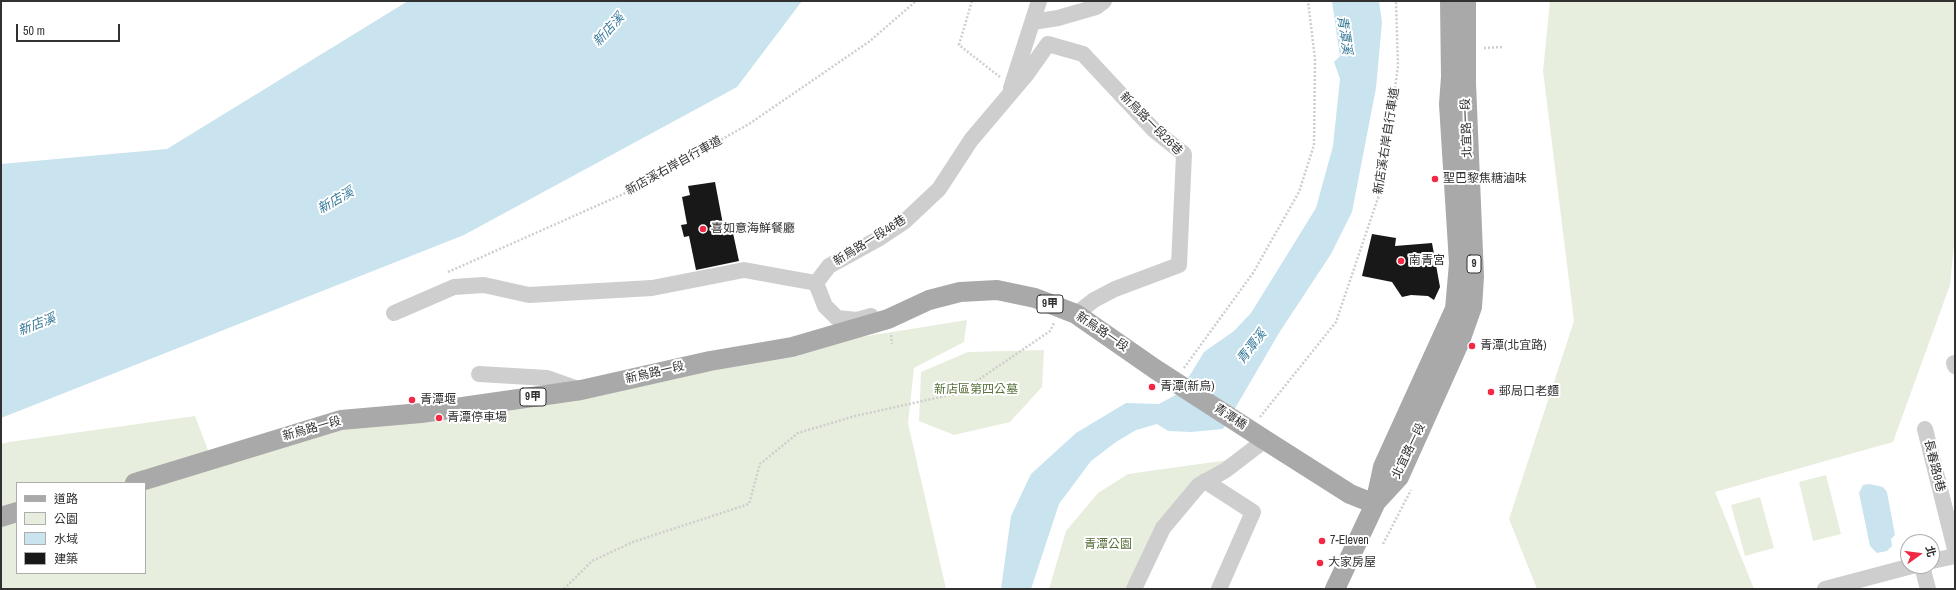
<!DOCTYPE html>
<meta charset="utf-8">
<style>
body{margin:0}
#map{position:relative;width:1956px;height:590px;overflow:hidden;background:#fff;font-family:"Archivo Narrow","Noto Sans TC",sans-serif}
canvas{display:block}
.frame{position:absolute;inset:0;border:2px solid #313131;pointer-events:none}
.legend{position:absolute;left:16px;top:482px;width:130px;height:92px;box-sizing:border-box;background:#fff;border:1px solid #adadad;margin:0;padding:5px 7px;list-style:none;font-size:12px;color:#313131}
.legend li{display:flex;align-items:center;gap:8px;height:20px}
.legend b{width:20px;border:1px solid #adadad}
.north{position:absolute;left:1900px;top:534px;width:40px;height:40px;box-sizing:border-box;background:#fff;border:1px solid #adadad;border-radius:50%;rotate:76deg;font-size:11px;font-weight:700;line-height:16px;text-align:center;color:#313131}
.north::after{content:'';display:block;margin:auto;width:14px;height:18px;background:#f22845;clip-path:polygon(50% 0,100% 100%,50% 72%,0 100%)}
.scale{position:absolute;left:16px;top:24px;width:104px;height:18px;box-sizing:border-box;border:2px solid #313131;border-top:0;padding-left:5px;font-size:12px;line-height:14px;white-space:nowrap;color:#313131;-webkit-text-stroke:3px #fff;paint-order:stroke}
</style>
<div id="map">
<canvas width="1956" height="590"></canvas>
<div class="frame"></div>
<ul class="legend">
<li><b style="height:5px;background:#a9a9a9"></b>道路</li>
<li><b style="height:11px;background:#e8eede"></b>公園</li>
<li><b style="height:11px;background:#c9e3ef"></b>水域</li>
<li><b style="height:11px;background:#181818"></b>建築</li>
</ul>
<div class="north">北</div>
<div class="scale">50 m</div>
</div>
<script>
const g = document.querySelector('canvas').getContext('2d');
g.lineJoin = 'round';
function paint(path, color) { g.fillStyle = color; g.fill(path, 'evenodd'); }
const poly = rows => new Path2D(rows.map(r => 'M' + r).join(''));
function stroke(path, color, width, dash) { g.strokeStyle = color; g.lineWidth = width; g.lineCap = dash ? 'butt' : 'round'; g.setLineDash(dash || []); g.stroke(path); }
function label(font, color, halo, rows, align = 'center') {
  g.font = font + ' "Archivo Narrow","Noto Sans TC",sans-serif'; g.lineWidth = 4; g.setLineDash([]); g.textBaseline = 'middle'; g.strokeStyle = halo; g.fillStyle = color; for (const [text, x, y, turn = 0] of rows) {
    g.save(); g.translate(x, y); g.rotate((+turn || 0) * Math.PI / 180); g.textAlign = isNaN(turn) ? turn : align; if (halo) g.strokeText(text, 0, 0); g.fillText(text, 0, 0); g.restore();
  }
}
const green = poly([
 [1550,1,1955,1,1955,235,1950,285,1893,442,1715,492,1754,589,1537,589,1509,519,1574,321,1543,71],
 [967,320,964,342,914,368,908,423,946,589,1,589,1,444,9,442,195,416,214,466,355,418],
 [17,483,145,483,145,573,17,573],
 [1044,350,1042,387,1010,422,954,435,919,421,921,372,968,352],
 [1228,460,1156,542,1134,589,1049,589,1066,531,1098,493,1128,474],
 [1826,475,1841,534,1813,541,1799,482],
 [1760,497,1774,548,1745,556,1731,505]
]);
const water = poly([
 [408,1,802,1,737,87,464,235,1,418,1,164,167,149],
 [1332,1,1379,1,1382,22,1376,88,1352,212,1331,254,1279,333,1223,429,1191,432,1168,431,1157,424,1136,430,1116,442,1091,461,1059,504,1031,589,1001,589,1011,516,1031,474,1076,433,1126,403,1159,404,1179,393,1204,352,1234,331,1251,313,1316,208,1333,146,1340,79,1334,62,1340,56],
 [1869,484,1883,487,1887,492,1895,535,1891,539,1892,546,1887,551,1877,553,1870,546,1859,493,1863,485]
]);
const building = poly([
 [715,182,725,235,733,233,739,261,696,270,689,236,684,237,681,225,687,224,682,197,690,195,688,186],
 [1372,234,1396,238,1395,246,1432,243,1440,287,1434,300,1428,296,1411,295,1402,297,1392,282,1362,276]
]);
const path = poly([
 [972,1,959,45,1000,77],
 [1484,48,1503,47],
 [448,272,630,191,749,124,870,41,916,1],
 [891,335,892,344],
 [1184,368,1253,273,1299,192,1314,145,1315,59,1308,1],
 [1260,417,1336,322,1382,186,1398,66,1396,1],
 [1383,544,1411,490],
 [564,589,592,561,633,542,749,504,760,464,798,433,855,416,959,393,1050,331,1054,323]
]);
const minor = poly([
 [1033,22,1058,18,1096,7,1104,1],
 [1011,88,1039,1],
 [394,313,454,287,484,285,529,295,652,288,744,270,816,283],
 [871,316,857,320,837,318,825,306,816,283,829,266,878,239,905,221,939,189,971,140,1026,75,1048,44,1083,54,1154,130,1184,154,1179,265,1115,289,1094,300,1076,314],
 [1954,363,1955,366],
 [479,374,547,378,581,390],
 [1925,429,1955,549],
 [1205,481,1253,512,1219,589],
 [1932,561,1955,556],
 [1922,566,1928,589],
 [1134,589,1163,528,1199,485,1226,470,1265,440],
 [1825,589,1912,566]
]);
const major = poly([
 [135,483,341,420,421,413,581,390,710,361,792,347,888,319,929,300,960,292,997,290,1035,298,1076,314,1155,369,1265,440,1350,494,1375,504],
 [1376,502,1399,477,1460,341,1472,307,1474,277,1466,83,1466,1],
 [1,517,17,512],
 [1335,589,1375,504,1383,467,1455,309,1459,263,1449,104,1451,77,1450,1]
]);
const markers = [
 [1435,179,4,"#f22845"],
 [703,229,4,"#f22845"],
 [1401,261,4,"#f22845"],
 [1472,346,4,"#f22845"],
 [1152,387,4,"#f22845"],
 [1491,392,4,"#f22845"],
 [412,400,4,"#f22845"],
 [439,418,4,"#f22845"],
 [1322,541,4,"#f22845"],
 [1320,563,4,"#f22845"]
];
const shields = [
 [1474,264,14],
 [1050,304,26],
 [533,397,26]
];
const shieldNames = [
 ["9",1474,264],
 ["9甲",1050,304],
 ["9甲",533,397]
];
const streetNames = [
 ["新烏路一段26巷",1151,124,45],
 ["北宜路一段",1467,128,-92],
 ["新店溪右岸自行車道",1387,141,-81],
 ["新店溪右岸自行車道",674,166,-29],
 ["新烏路一段46巷",870,241,-32],
 ["新烏路一段",1102,332,34],
 ["新烏路一段",655,373,-13],
 ["青潭橋",1230,417,33],
 ["新烏路一段",312,429,-16],
 ["北宜路一段",1409,451,-64],
 ["長春路9巷",1934,466,76]
];
const poiNames = [
 ["聖巴黎焦糖滷味",1443,179],
 ["喜如意海鮮餐廳",711,229],
 ["南青宮",1409,261],
 ["青潭(北宜路)",1480,346],
 ["青潭(新烏)",1160,387],
 ["郵局口老麵",1499,392],
 ["青潭堰",420,400],
 ["青潭停車場",447,418],
 ["7-Eleven",1330,541],
 ["大家房屋",1328,563]
];
const parkNames = [
 ["新店區第四公墓",976,390],
 ["青潭公園",1108,545]
];
const waterNames = [
 ["新店溪",609,30,-48],
 ["青潭溪",1344,35,82],
 ["新店溪",336,201,-30],
 ["新店溪",37,325,-21],
 ["青潭溪",1252,347,-52]
];
paint(green, '#e8eede');
paint(water, '#c9e3ef');
paint(building, '#181818');
stroke(path, '#cecece', 2.5, [2, 2]);
stroke(minor, '#cecece', 16);
stroke(major, '#a9a9a9', 20);
for (const [x, y, r, color] of markers) { const dot = new Path2D(); dot.arc(x, y, r, 0, 2 * Math.PI); g.fillStyle = color; g.fill(dot); stroke(dot, '#fff', 1.5); }
for (const [x, y, w] of shields) { const box = new Path2D(); box.roundRect(x - w / 2, y - 9, w, 18, 3); g.fillStyle = '#fff'; g.fill(box); stroke(box, '#313131', 1); }
label('bold 11px', '#313131', null, shieldNames);
label('12px', '#313131', '#fff', streetNames);
label('12px', '#313131', '#fff', poiNames, 'left');
label('12px', '#57703a', '#fff', parkNames);
label('italic 13px', '#377a9a', '#fff', waterNames);
</script>
